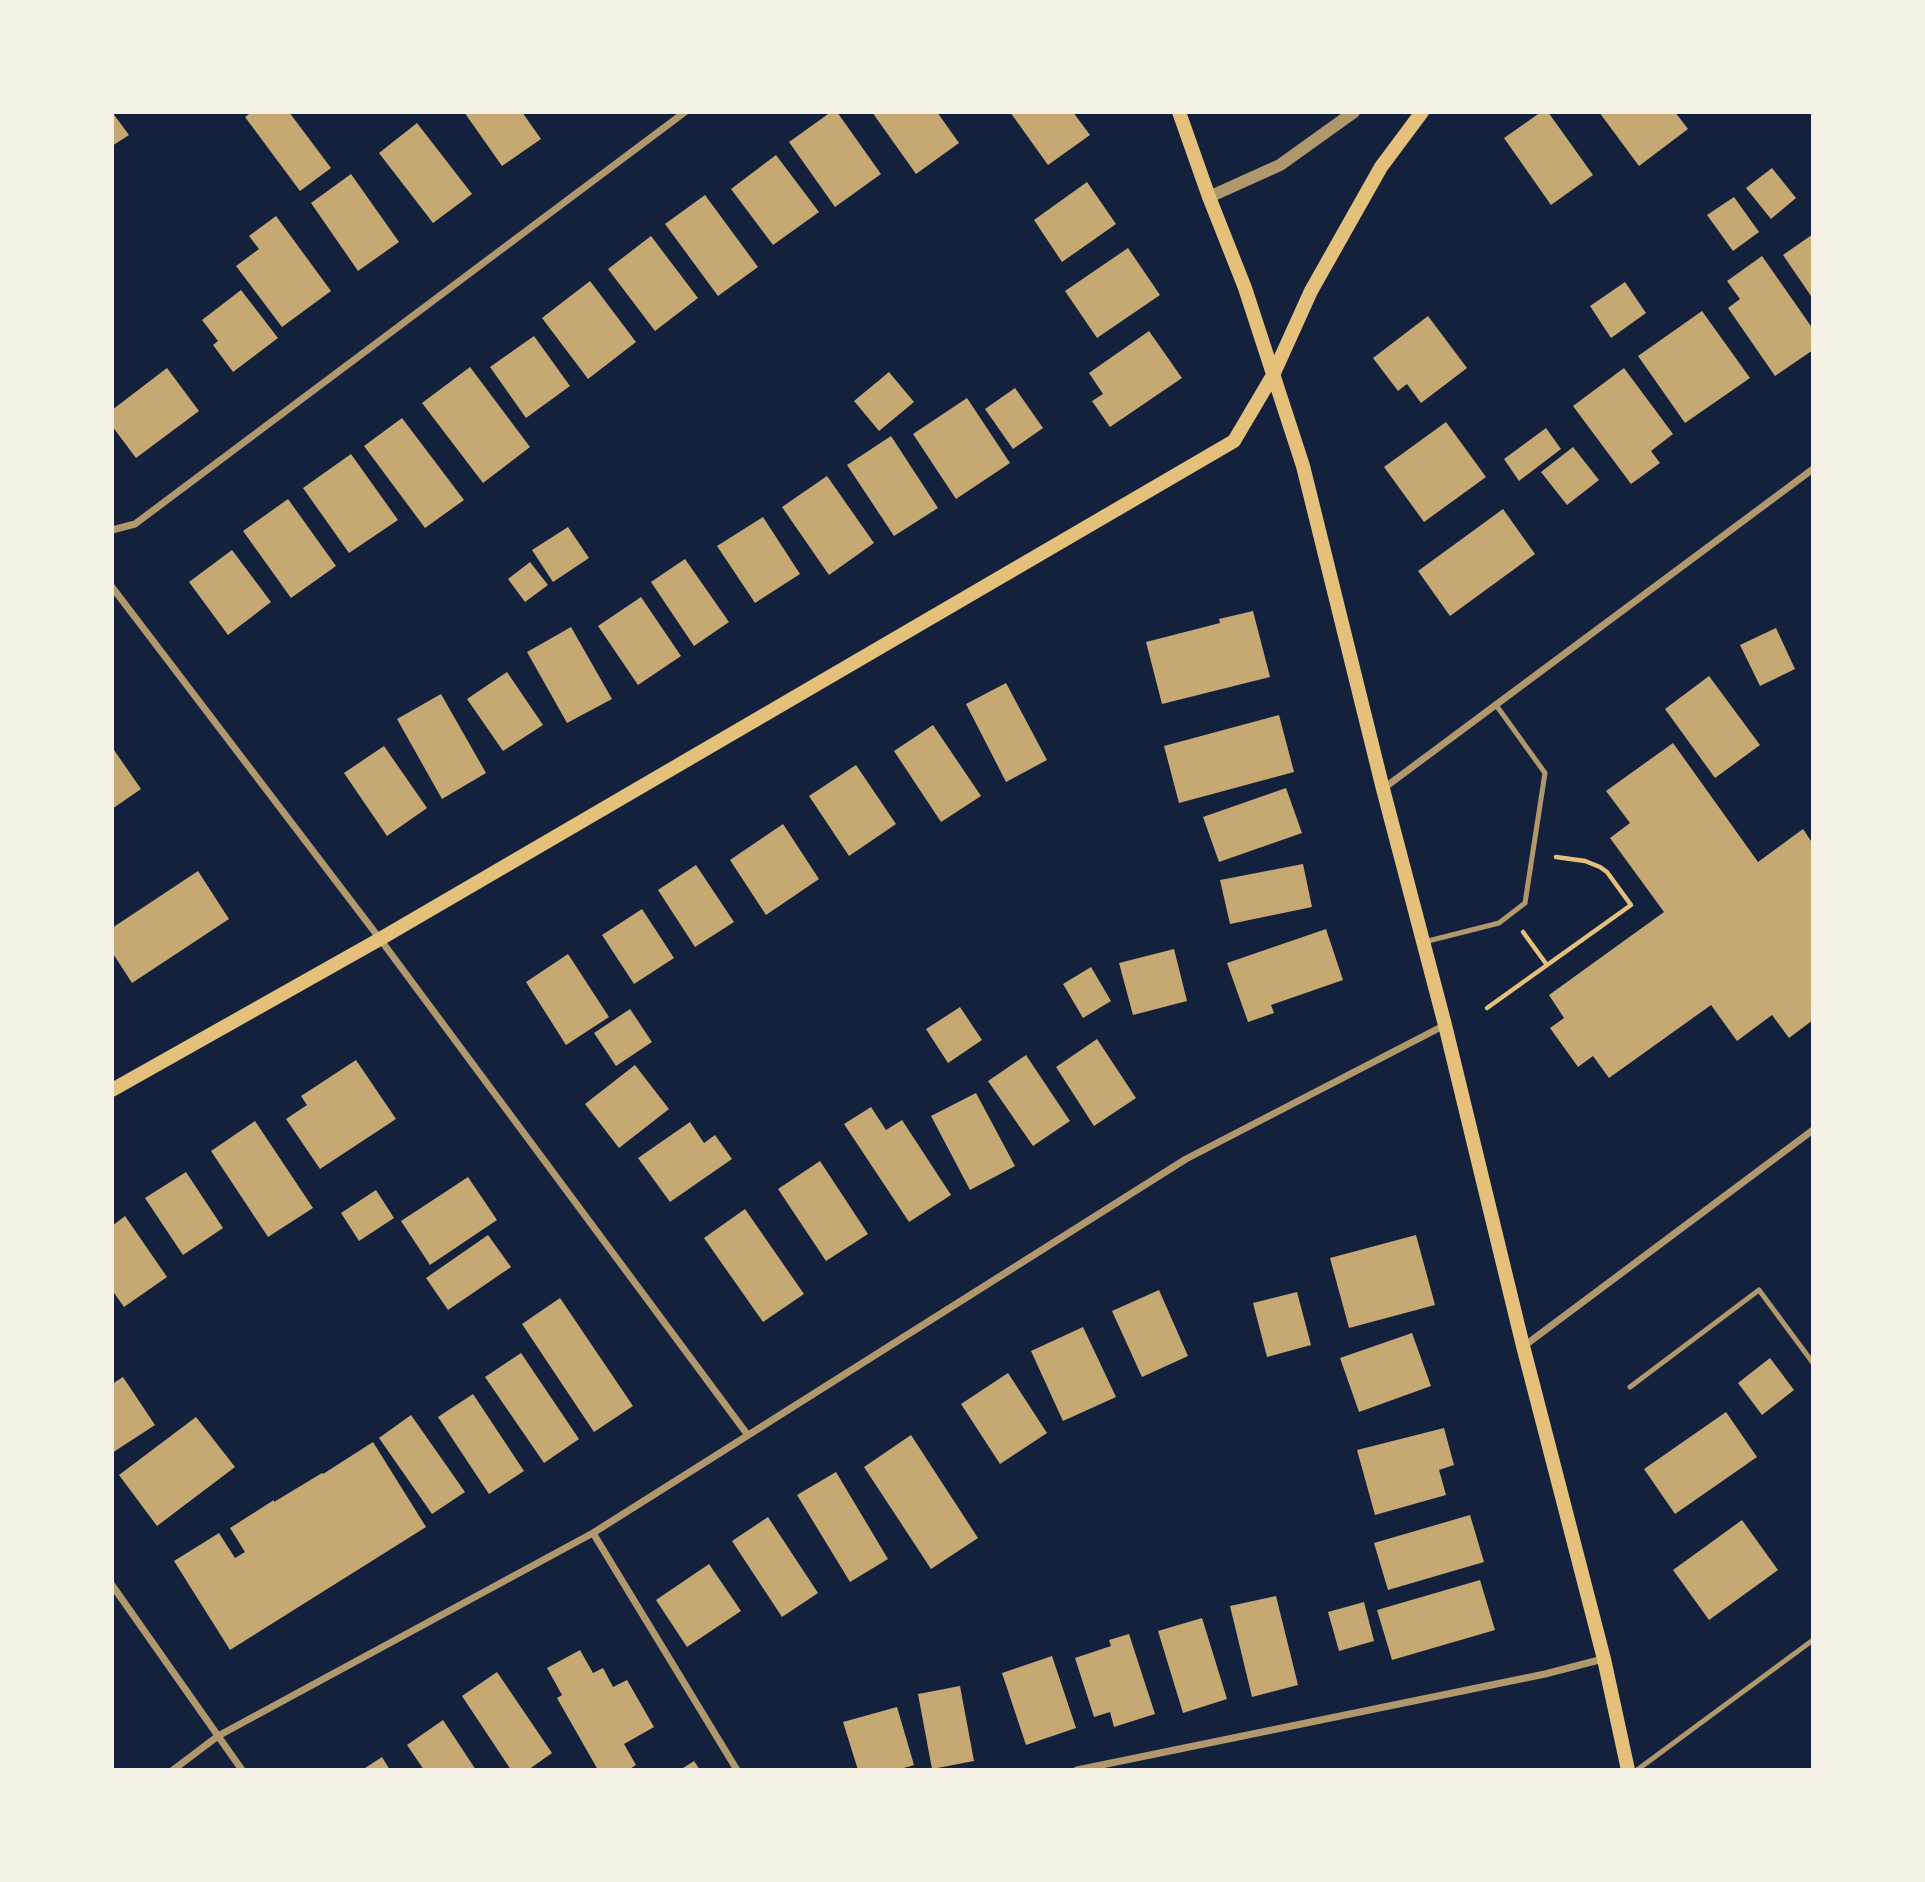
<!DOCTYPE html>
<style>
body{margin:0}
#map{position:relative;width:1925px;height:1882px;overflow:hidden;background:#14213d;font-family:Helvetica,sans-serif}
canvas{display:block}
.frame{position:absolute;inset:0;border:114px solid #f6f1e7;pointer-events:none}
</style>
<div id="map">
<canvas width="1925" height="1882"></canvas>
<div class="frame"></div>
</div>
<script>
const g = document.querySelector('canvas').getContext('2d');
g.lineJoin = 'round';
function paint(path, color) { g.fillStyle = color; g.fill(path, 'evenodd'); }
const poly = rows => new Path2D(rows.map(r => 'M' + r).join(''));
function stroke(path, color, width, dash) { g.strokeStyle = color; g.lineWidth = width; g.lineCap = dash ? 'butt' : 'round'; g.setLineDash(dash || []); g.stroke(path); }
const building = poly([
 [112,112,129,135,112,146],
 [252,112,289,112,331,168,300,191,245,117],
 [464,112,522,112,541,139,502,166],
 [831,112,837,112,881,174,835,207,789,142],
 [872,112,937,112,959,143,916,174],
 [1010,112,1073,112,1090,135,1048,165],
 [1541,112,1548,112,1593,175,1551,205,1504,138],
 [1599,112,1675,112,1688,129,1639,166],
 [417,123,472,194,433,223,379,153],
 [776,155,819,212,773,245,731,189],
 [1772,168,1796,198,1771,219,1746,188],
 [351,174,399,242,358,271,311,203],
 [1087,182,1116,224,1062,262,1034,220],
 [705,195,758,267,718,296,665,224],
 [1734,197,1759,232,1733,251,1707,215],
 [276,216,331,291,282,327,236,266,259,249,249,236],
 [1813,234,1813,299,1783,255],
 [651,236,698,298,655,331,608,269],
 [1128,248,1160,295,1097,338,1065,291],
 [1762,256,1813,329,1813,350,1775,376,1728,308,1740,299,1727,281],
 [590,281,636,342,588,379,542,318],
 [1625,282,1646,313,1611,338,1590,306],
 [241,290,278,338,233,372,213,345,218,341,202,320],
 [1702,311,1750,378,1685,423,1638,356],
 [1428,316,1467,368,1421,403,1407,384,1398,391,1373,358],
 [1149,331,1182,378,1110,427,1092,401,1103,394,1089,373],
 [534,336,570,386,526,418,490,367],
 [470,367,530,447,483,483,422,403],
 [167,368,199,411,136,458,112,426,112,410],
 [1624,368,1673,434,1651,451,1660,463,1631,484,1573,406],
 [889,372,914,402,879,431,854,401],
 [1015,388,1043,428,1013,449,985,409],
 [967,398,1010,463,956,499,913,434],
 [402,418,464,500,425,528,364,446],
 [1446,422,1486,477,1424,522,1384,467],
 [1546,428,1561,449,1519,481,1504,459],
 [891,436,938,508,894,536,847,465],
 [1573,447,1599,480,1567,505,1541,472],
 [351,454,398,520,349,553,303,488],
 [827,476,874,543,829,575,782,507],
 [288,499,336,566,291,598,243,531],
 [1503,509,1535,554,1450,616,1418,571],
 [763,517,800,574,755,603,717,546],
 [568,527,589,558,553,582,532,550],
 [232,550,271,602,228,635,189,582],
 [685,559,729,622,694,646,651,582],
 [530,562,548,585,525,602,508,579],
 [641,597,681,656,638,685,598,626],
 [1253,611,1270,677,1162,704,1146,642,1220,623,1219,619],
 [571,627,612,699,567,723,527,652],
 [1776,628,1795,669,1760,686,1740,645],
 [507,672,543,725,503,751,467,699],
 [1709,676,1760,745,1715,778,1665,709],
 [1006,683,1047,760,1006,782,966,704],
 [441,694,486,773,442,799,397,719],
 [1279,715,1294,772,1179,803,1164,746],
 [933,725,981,796,941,822,894,751],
 [1673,743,1758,862,1803,829,1813,844,1813,1020,1789,1038,1772,1015,1737,1041,1711,1005,1609,1078,1593,1056,1578,1067,1550,1028,1564,1018,1549,995,1664,912,1610,838,1630,823,1606,791],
 [384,746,427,808,387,836,344,773],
 [114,750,141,789,112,809,112,751],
 [856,765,896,824,849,856,809,796],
 [1286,788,1302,833,1219,862,1203,817],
 [783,824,819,879,766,915,730,860],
 [1303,864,1312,907,1230,924,1220,880],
 [696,865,734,922,695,947,658,890],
 [198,871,229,919,132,983,112,952,112,928],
 [642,909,674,958,634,984,602,935],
 [1326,929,1343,980,1271,1005,1274,1013,1248,1022,1227,963],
 [1174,949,1187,1001,1133,1015,1119,963],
 [568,954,609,1017,566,1045,526,982],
 [1091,967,1111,1001,1083,1018,1063,984],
 [960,1007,982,1040,948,1063,926,1029],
 [630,1009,652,1042,616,1066,594,1033],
 [1097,1039,1136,1098,1094,1126,1056,1067],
 [1026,1055,1070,1121,1033,1146,988,1081],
 [356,1060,396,1119,320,1169,286,1119,307,1105,301,1096],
 [635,1065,669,1109,619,1148,585,1104],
 [976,1093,1015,1166,970,1190,931,1116],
 [871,1107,886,1130,902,1120,951,1195,909,1222,844,1124],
 [255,1121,313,1208,268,1237,211,1151],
 [690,1122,704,1143,715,1135,732,1159,670,1202,638,1158],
 [820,1161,868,1234,826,1261,778,1189],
 [186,1172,223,1228,183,1255,145,1198],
 [468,1177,497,1220,430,1265,401,1221],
 [376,1190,394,1218,359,1241,341,1213],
 [745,1209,804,1294,763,1322,704,1238],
 [125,1216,167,1277,124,1307,112,1290,112,1226],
 [488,1235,511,1267,448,1310,426,1278],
 [1416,1235,1435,1305,1349,1328,1330,1258],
 [1159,1290,1188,1356,1142,1377,1112,1311],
 [1297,1292,1311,1345,1267,1357,1253,1303],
 [560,1298,633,1406,594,1432,522,1324],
 [1083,1327,1116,1397,1063,1421,1031,1351],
 [1412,1333,1431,1386,1359,1412,1340,1358],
 [521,1353,579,1439,544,1463,485,1377],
 [1770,1358,1794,1390,1762,1415,1738,1383],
 [1008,1373,1047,1433,1000,1464,961,1404],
 [123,1377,155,1425,112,1453,112,1384],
 [473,1394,524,1471,489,1494,438,1417],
 [1726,1412,1757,1457,1675,1514,1644,1469],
 [411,1415,465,1492,432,1514,379,1438],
 [196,1417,235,1467,157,1526,119,1475],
 [1444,1428,1454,1465,1439,1470,1446,1495,1375,1515,1357,1450],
 [911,1435,978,1538,931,1569,864,1467],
 [373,1442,426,1527,230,1650,174,1561,219,1533,235,1558,245,1552,230,1528,274,1500,274,1502,322,1473,323,1474],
 [836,1472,888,1559,850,1582,797,1495],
 [1470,1515,1484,1562,1388,1590,1374,1543],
 [768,1517,818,1593,782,1617,732,1541],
 [1742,1520,1778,1570,1709,1620,1673,1570],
 [709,1564,741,1611,687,1647,656,1600],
 [1480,1580,1495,1630,1392,1660,1377,1610],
 [1276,1596,1298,1685,1252,1697,1230,1606],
 [1364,1602,1374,1641,1339,1651,1328,1612],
 [1202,1618,1227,1699,1183,1713,1158,1631],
 [1129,1634,1155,1714,1114,1727,1110,1712,1094,1717,1075,1658,1111,1646,1109,1640],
 [580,1650,593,1673,603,1668,613,1687,627,1680,654,1727,624,1744,636,1765,628,1770,598,1770,557,1698,562,1695,547,1668],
 [1052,1656,1076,1728,1026,1745,1002,1673],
 [497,1672,552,1753,528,1770,511,1770,462,1696],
 [960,1686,974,1761,932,1769,918,1694],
 [897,1707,914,1765,897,1770,858,1770,843,1722],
 [443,1720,476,1770,424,1770,407,1745],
 [382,1757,390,1770,362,1770],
 [694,1761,700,1770,680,1770]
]);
const path = poly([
 [1523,932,1547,965],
 [1487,1008,1631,905,1607,872,1600,867,1585,861,1556,857]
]);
const service = poly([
 [1424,942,1499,923,1525,903,1545,773,1496,705],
 [1630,1387,1759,1290,1813,1363],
 [1637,1770,1813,1640]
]);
const minor = poly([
 [112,530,135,524,685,112],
 [112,587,380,939,747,1434],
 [1384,788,1813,469],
 [1524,1346,1813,1130],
 [593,1533,737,1770],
 [112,1585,242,1770],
 [173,1770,218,1736,593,1533,1186,1159,1445,1025],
 [1077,1770,1545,1674,1603,1659]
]);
const tertiary = poly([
 [1209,197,1280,165,1354,112]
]);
const secondary = poly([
 [1179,112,1209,197,1245,288,1303,466,1383,789,1445,1025,1523,1346,1604,1659,1628,1770],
 [112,1090,380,939,1234,441,1273,375,1311,291,1381,167,1422,112]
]);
paint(building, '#c6a872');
stroke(path, '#e5c07b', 4.5);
stroke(service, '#b1986c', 5);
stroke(minor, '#b1986c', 7);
stroke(tertiary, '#b1986c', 12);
stroke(secondary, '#e5c07b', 14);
</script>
